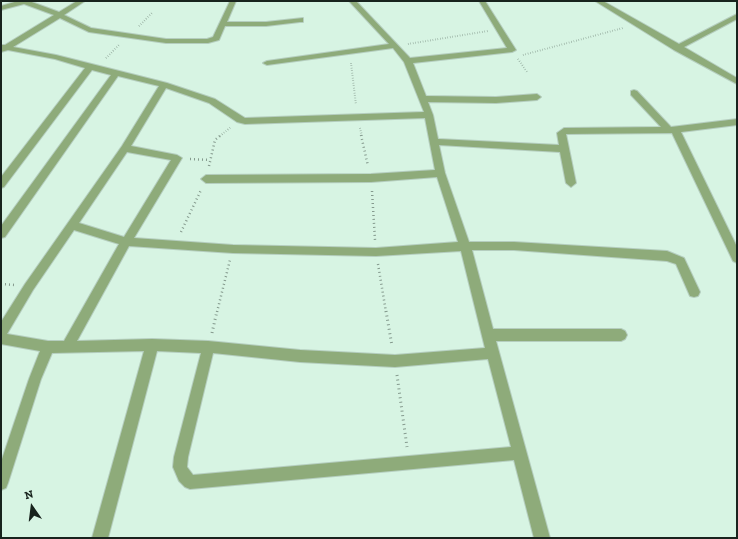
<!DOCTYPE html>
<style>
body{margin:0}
#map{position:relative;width:738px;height:539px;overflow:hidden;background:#d7f4e3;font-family:"Zilla Slab",serif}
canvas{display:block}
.frame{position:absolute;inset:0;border:2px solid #18231d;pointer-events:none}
.north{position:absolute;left:12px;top:487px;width:40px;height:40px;-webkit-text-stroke:3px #d7f4e3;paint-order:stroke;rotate:346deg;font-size:11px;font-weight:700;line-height:16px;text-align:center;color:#18231d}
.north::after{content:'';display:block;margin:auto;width:14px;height:18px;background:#18231d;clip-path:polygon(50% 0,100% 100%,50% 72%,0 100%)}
</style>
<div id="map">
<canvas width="738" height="539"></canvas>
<div class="frame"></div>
<div class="north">N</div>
</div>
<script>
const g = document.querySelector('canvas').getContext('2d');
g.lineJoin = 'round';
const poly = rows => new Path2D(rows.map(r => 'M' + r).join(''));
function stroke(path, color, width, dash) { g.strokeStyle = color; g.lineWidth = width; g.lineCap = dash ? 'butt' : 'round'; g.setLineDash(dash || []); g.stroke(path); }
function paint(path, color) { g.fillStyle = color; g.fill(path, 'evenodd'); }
const pathFar2 = poly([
 [139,26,152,13],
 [408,44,488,31],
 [523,55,623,28],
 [106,58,119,45],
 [518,59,527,72],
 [351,63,356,105],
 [360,128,362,136],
 [220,136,231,127]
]);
const pathFar1 = poly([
 [361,135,368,166],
 [190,159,210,160],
 [209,166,215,140,221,135],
 [372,191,375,240],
 [181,232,201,190],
 [378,264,386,312],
 [1,284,15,285],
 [217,312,230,260]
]);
const path = poly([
 [386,311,392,346],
 [212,333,217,311],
 [397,375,407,447]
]);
const minor = poly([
 [18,1,29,1,59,12,77,1,85,1,64,15,91,28,166,39,207,39,213,37,230,1,236,1,227,22,266,22,303,18,303,22,300,22,266,26,225,26,219,40,208,43,166,43,89,32,60,18,13,47,56,55,167,83,215,99,245,118,424,112,404,62,393,48,267,65,263,63,267,61,389,44,349,1,356,1,410,58,507,48,479,1,485,1,516,50,512,52,413,63,426,96,496,97,537,94,541,97,537,100,496,103,428,102,433,115,438,139,559,145,557,133,564,128,661,127,631,95,631,91,634,90,637,91,671,127,737,119,737,125,681,132,737,247,737,263,733,261,672,133,566,134,576,183,571,187,566,183,560,152,439,145,445,173,469,242,514,242,667,251,684,258,700,292,698,296,694,297,690,296,676,264,667,261,514,250,472,250,493,329,621,329,625,331,627,335,625,339,621,341,496,341,550,538,534,538,514,460,190,489,185,487,179,481,173,467,174,457,201,353,157,351,108,538,92,538,144,351,52,353,41,379,8,483,6,488,1,490,1,462,29,379,40,351,1,344,1,322,25,284,122,146,159,86,118,76,5,237,1,238,1,226,111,75,92,70,4,187,1,188,1,177,85,68,55,59,8,50,1,52,1,45,5,45,54,15,24,4,1,10,1,6,18,1],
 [166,88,209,103,237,122,245,124,425,118,435,170,371,174,206,175,201,179,206,183,371,182,437,177,458,242,376,248,233,245,134,238,182,158,177,155,131,146,166,88],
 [127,152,171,160,124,237,79,223,127,152],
 [74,230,119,244,64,341,48,341,7,334,33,290,74,230],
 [129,246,233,253,376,256,461,251,485,348,395,355,300,350,208,341,152,339,77,341,129,246],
 [213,353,300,362,395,367,488,359,511,447,193,475,187,467,188,457,213,353],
 [595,1,603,1,679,44,737,14,737,19,684,47,737,78,737,84,674,50,595,1]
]);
stroke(minor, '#b5cebf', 2);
stroke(pathFar2, '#859a8e', 2, [0.5, 2]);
stroke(pathFar1, '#859a8e', 2.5, [1, 3]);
stroke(path, '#859a8e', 3, [1, 3.5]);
paint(minor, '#8eab7a');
</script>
